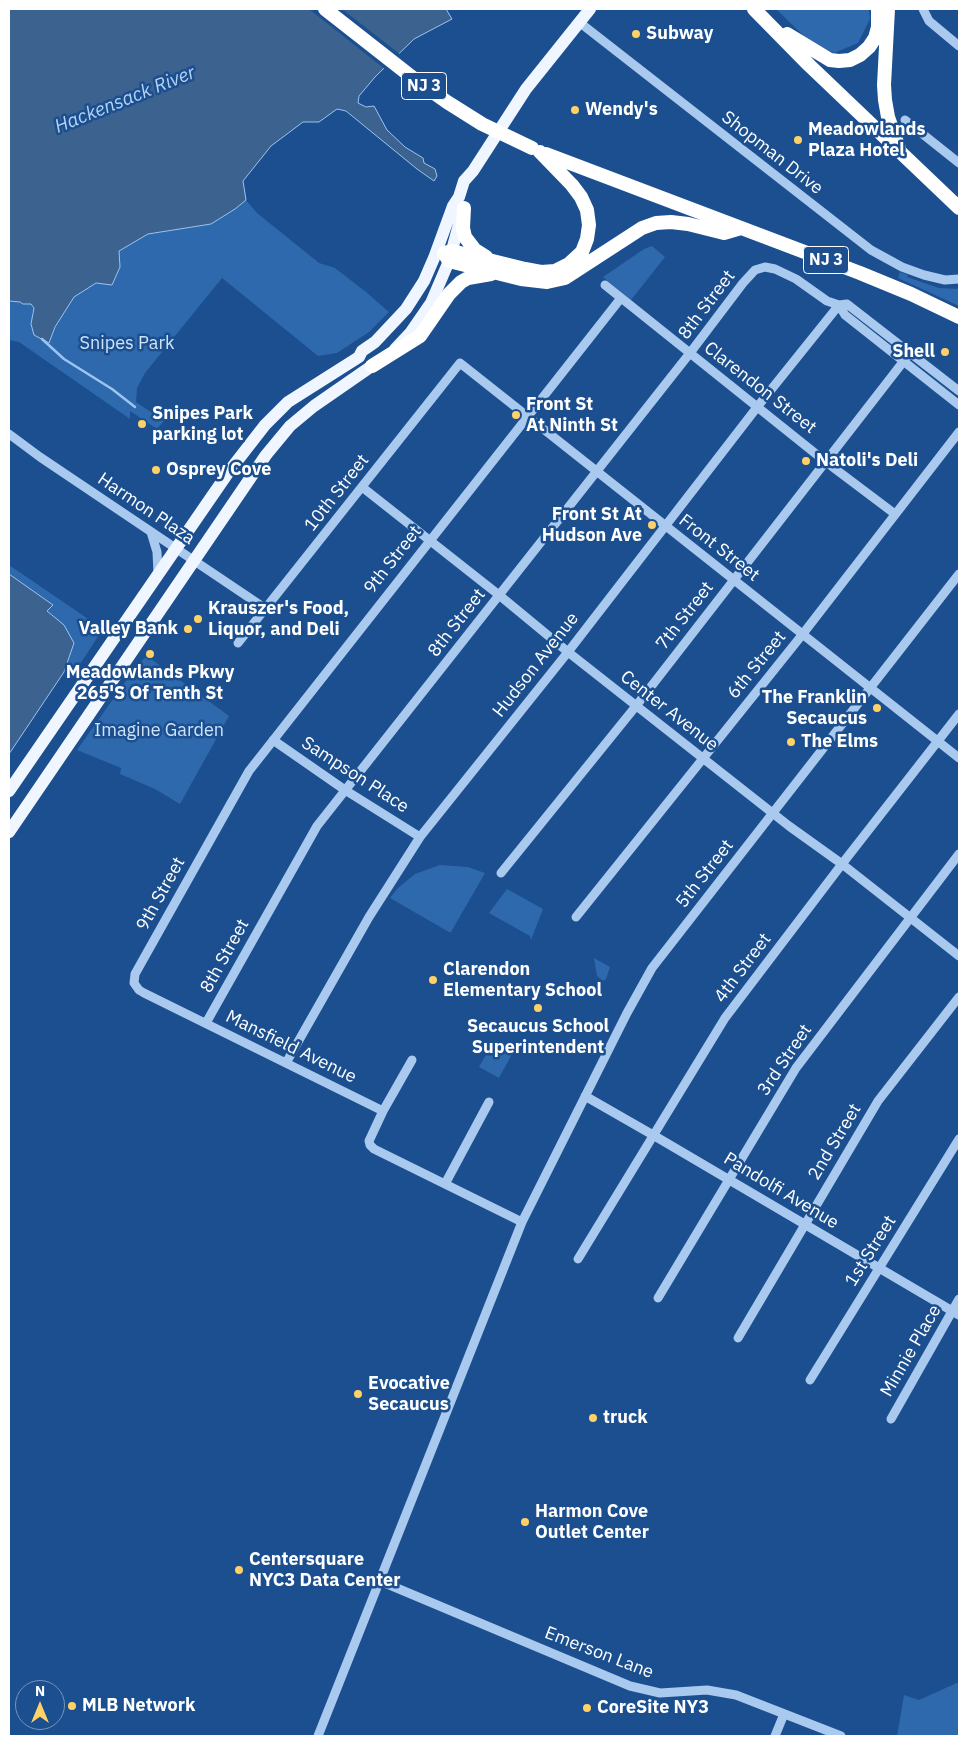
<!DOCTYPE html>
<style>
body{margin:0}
#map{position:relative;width:968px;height:1745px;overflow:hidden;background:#1b4f8f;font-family:"IBM Plex Sans",sans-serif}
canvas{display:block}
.frame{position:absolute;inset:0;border:10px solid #fff;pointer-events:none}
.north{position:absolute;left:15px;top:1680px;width:50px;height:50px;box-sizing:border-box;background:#1b4f8f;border:1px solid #7695bc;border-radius:50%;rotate:0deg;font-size:14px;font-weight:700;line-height:20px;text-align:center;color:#fff}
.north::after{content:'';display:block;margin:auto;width:18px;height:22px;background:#ffd166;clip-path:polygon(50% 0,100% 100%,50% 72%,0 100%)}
</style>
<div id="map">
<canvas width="968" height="1745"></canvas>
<div class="frame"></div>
<div class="north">N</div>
</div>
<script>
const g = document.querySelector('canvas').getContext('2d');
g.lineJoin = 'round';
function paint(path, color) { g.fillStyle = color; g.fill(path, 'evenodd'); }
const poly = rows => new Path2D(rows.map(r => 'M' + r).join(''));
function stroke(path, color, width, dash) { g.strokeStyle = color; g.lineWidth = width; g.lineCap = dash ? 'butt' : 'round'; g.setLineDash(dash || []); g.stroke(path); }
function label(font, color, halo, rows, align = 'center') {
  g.font = font + ' "IBM Plex Sans",sans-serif'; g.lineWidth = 5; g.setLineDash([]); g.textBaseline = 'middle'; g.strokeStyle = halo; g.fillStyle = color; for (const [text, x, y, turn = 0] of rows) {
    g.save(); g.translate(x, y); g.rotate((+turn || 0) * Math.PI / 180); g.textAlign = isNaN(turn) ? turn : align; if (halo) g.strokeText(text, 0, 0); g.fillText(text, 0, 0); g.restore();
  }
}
const green = poly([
 [776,9,869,9,870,19,858,43,834,53,810,42],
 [246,200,257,213,319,263,335,268,366,292,389,312,369,332,337,353,318,356,222,278,145,373,137,388,136,402,164,421,157,429,130,411,130,419,19,342,9,340,9,301,20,302,23,304,31,304,34,308,32,314,49,343,55,327,74,297,96,283,103,284,120,267,119,251,148,234,211,224,235,209],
 [652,246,665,257,631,300,603,277,644,249],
 [900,272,908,275,907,277,939,288,959,289,959,306,898,278],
 [9,565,103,629,69,681,64,672,74,643,47,610,53,605,9,574],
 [147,656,229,716,180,804,155,789,120,774,121,768,77,750,138,664],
 [440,865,468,867,485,873,451,932,449,932,390,898,398,888,415,874],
 [507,889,543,909,531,940,530,936,489,913],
 [594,958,610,967,606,979,603,981,597,976],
 [493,1042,512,1054,499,1078,479,1067],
 [959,1682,959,1736,897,1736,904,1695,919,1700]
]);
const water = poly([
 [9,9,446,9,452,19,414,39,375,77,359,96,358,103,366,107,374,106,387,130,405,147,423,158,424,163,435,169,437,176,434,181,417,169,346,111,337,109,319,122,303,122,271,146,243,181,246,200,235,209,211,224,148,234,119,251,120,267,112,285,96,283,74,297,55,327,49,343,34,335,31,324,34,308,31,304,23,304,20,302,9,301,9,9],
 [9,574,53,605,47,611,64,625,74,643,64,672,9,754,9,574]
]);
const pier = poly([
 [309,9,342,9,401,55,386,70]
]);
const stream = poly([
 [42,339,64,359,112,389,135,407]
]);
const minor = poly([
 [923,9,929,21,959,46],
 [579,22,871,250,902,267,924,275,945,280,959,279],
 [905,120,959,163],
 [605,285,826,462,895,514],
 [839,305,845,315,959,405],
 [9,434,40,457,266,609],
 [362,487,499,595,568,652,789,826,842,864,959,956],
 [151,532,157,552,158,573],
 [238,643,460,363,959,758],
 [273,740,345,790,420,837],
 [501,873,636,706,910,353],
 [576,917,802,635,959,432],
 [206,1023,317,826,690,353,743,283,755,270,765,267,775,269,796,279,827,301,839,305,847,304,959,391],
 [412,1060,383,1111,369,1141,370,1145,374,1149,522,1222],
 [286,1063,369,917,420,837,568,652,758,406,839,305],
 [585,1096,653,1135,959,1315],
 [383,1111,144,993,139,990,134,983,135,974,249,771,621,298],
 [445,1184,489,1102],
 [578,1259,725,1018,842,864,959,714],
 [658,1298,796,1068,959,854],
 [738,1338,878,1101,959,997],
 [810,1380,959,1139],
 [891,1419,959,1299],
 [380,1581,630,1686,660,1693,707,1690,736,1695,841,1736],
 [318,1736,522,1222,627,1013,652,968,959,574],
 [775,1736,784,1714]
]);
const major = poly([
 [395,349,411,332,431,303,449,261,461,217],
 [9,791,230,470,265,425,288,402,359,357,362,351,375,342,406,309,424,281,434,258,453,206,459,197,464,181,473,171,526,89,590,9],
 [9,832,266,455,290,426,314,406,379,361]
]);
const highway = poly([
 [754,9,809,65,959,208],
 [888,9,884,85,885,100,888,117,899,148],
 [787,34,830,60,839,61,850,60,860,55,869,47,875,38,878,27,878,9],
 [540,152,572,185,581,197,587,210,589,225,587,239,582,252,569,264,555,271,541,272,525,269,452,251,444,253,449,261,521,279,547,282,565,278,642,228,656,223,671,222,688,224,724,233,741,228],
 [546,154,860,273,911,294,959,317],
 [464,208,463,228,465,237,475,250,486,257],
 [372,366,420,336,449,294,461,282,468,278,491,274]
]);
const highwayBridge = poly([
 [325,9,413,78,447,102,482,124,532,148]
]);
const markers = [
 [636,34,5,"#ffd166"],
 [575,110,5,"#ffd166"],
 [798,140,5,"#ffd166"],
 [945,352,5,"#ffd166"],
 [516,415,5,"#ffd166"],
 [142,424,5,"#ffd166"],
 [806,461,5,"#ffd166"],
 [156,470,5,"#ffd166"],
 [652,525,5,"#ffd166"],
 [198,619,5,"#ffd166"],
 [188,629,5,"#ffd166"],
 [150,654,5,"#ffd166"],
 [877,708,5,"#ffd166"],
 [791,742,5,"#ffd166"],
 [433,980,5,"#ffd166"],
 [538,1008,5,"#ffd166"],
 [358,1394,5,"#ffd166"],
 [593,1418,5,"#ffd166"],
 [525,1522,5,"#ffd166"],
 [239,1570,5,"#ffd166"],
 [72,1706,5,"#ffd166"],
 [587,1708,5,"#ffd166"]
];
const shields = [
 [424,86,45],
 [826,260,45]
];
const shieldNames = [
 ["NJ 3",424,86],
 ["NJ 3",826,260]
];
const poiNames = [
 ["Subway",646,34],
 ["Wendy's",585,110],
 ["Meadowlands",808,130],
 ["Plaza Hotel",808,151],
 ["Shell",935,352,"right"],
 ["Front St",526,405],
 ["At Ninth St",526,426],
 ["Snipes Park",152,414],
 ["parking lot",152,435],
 ["Natoli's Deli",816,461],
 ["Osprey Cove",166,470],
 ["Front St At",642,515,"right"],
 ["Hudson Ave",642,536,"right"],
 ["Krauszer's Food,",208,609],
 ["Liquor, and Deli",208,630],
 ["Valley Bank",178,629,"right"],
 ["Meadowlands Pkwy",150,673,"center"],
 ["265'S Of Tenth St",150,694,"center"],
 ["The Franklin",867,698,"right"],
 ["Secaucus",867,719,"right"],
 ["The Elms",801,742],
 ["Clarendon",443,970],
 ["Elementary School",443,991],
 ["Secaucus School",538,1027,"center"],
 ["Superintendent",538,1048,"center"],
 ["Evocative",368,1384],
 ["Secaucus",368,1405],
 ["truck",603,1418],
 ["Harmon Cove",535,1512],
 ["Outlet Center",535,1533],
 ["Centersquare",249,1560],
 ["NYC3 Data Center",249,1581],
 ["MLB Network",82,1706],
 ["CoreSite NY3",597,1708]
];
const streetNames = [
 ["Shopman Drive",772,153,38],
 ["8th Street",707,305,-53],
 ["Clarendon Street",760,388,38],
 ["10th Street",337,493,-52],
 ["Harmon Plaza",146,509,34],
 ["Front Street",719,548,38],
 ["9th Street",393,560,-52],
 ["7th Street",685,616,-52],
 ["8th Street",457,623,-52],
 ["Hudson Avenue",536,665,-52],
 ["6th Street",757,665,-51],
 ["Center Avenue",669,711,38],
 ["Sampson Place",355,775,33],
 ["5th Street",705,874,-52],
 ["9th Street",161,894,-61],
 ["8th Street",225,956,-61],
 ["4th Street",743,968,-53],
 ["Mansfield Avenue",291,1047,26],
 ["3rd Street",785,1060,-56],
 ["2nd Street",835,1142,-59],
 ["Pandolfi Avenue",781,1191,31],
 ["1st Street",871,1251,-58],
 ["Minnie Place",911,1351,-60],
 ["Emerson Lane",599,1653,21]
];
const parkNames = [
 ["Snipes Park",127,344],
 ["Imagine Garden",159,731]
];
const waterNames = [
 ["Hackensack River",125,100,-22]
];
paint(green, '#2e69ad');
paint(water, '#3c6290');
stroke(water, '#9cc4f0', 1);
paint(pier, '#1b4f8f');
stroke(stream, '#9cc4f0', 2.5);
stroke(minor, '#a9c9ee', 9);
stroke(major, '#f0f6ff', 12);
stroke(highway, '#fff', 14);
stroke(highwayBridge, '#fff', 14);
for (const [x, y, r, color] of markers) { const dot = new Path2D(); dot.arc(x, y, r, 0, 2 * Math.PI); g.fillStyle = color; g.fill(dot); stroke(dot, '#1b4f8f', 2); }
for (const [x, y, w] of shields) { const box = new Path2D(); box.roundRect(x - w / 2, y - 13.5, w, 27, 4); g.fillStyle = '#1b4f8f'; g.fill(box); stroke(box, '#fff', 1); }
label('bold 16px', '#fff', null, shieldNames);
label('bold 18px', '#fff', '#1b4f8f', poiNames, 'left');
label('18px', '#fff', '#1b4f8f', streetNames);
label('18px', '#cfe3fa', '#1b4f8f', parkNames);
label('italic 19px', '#b5d3f5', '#1b4f8f', waterNames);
</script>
